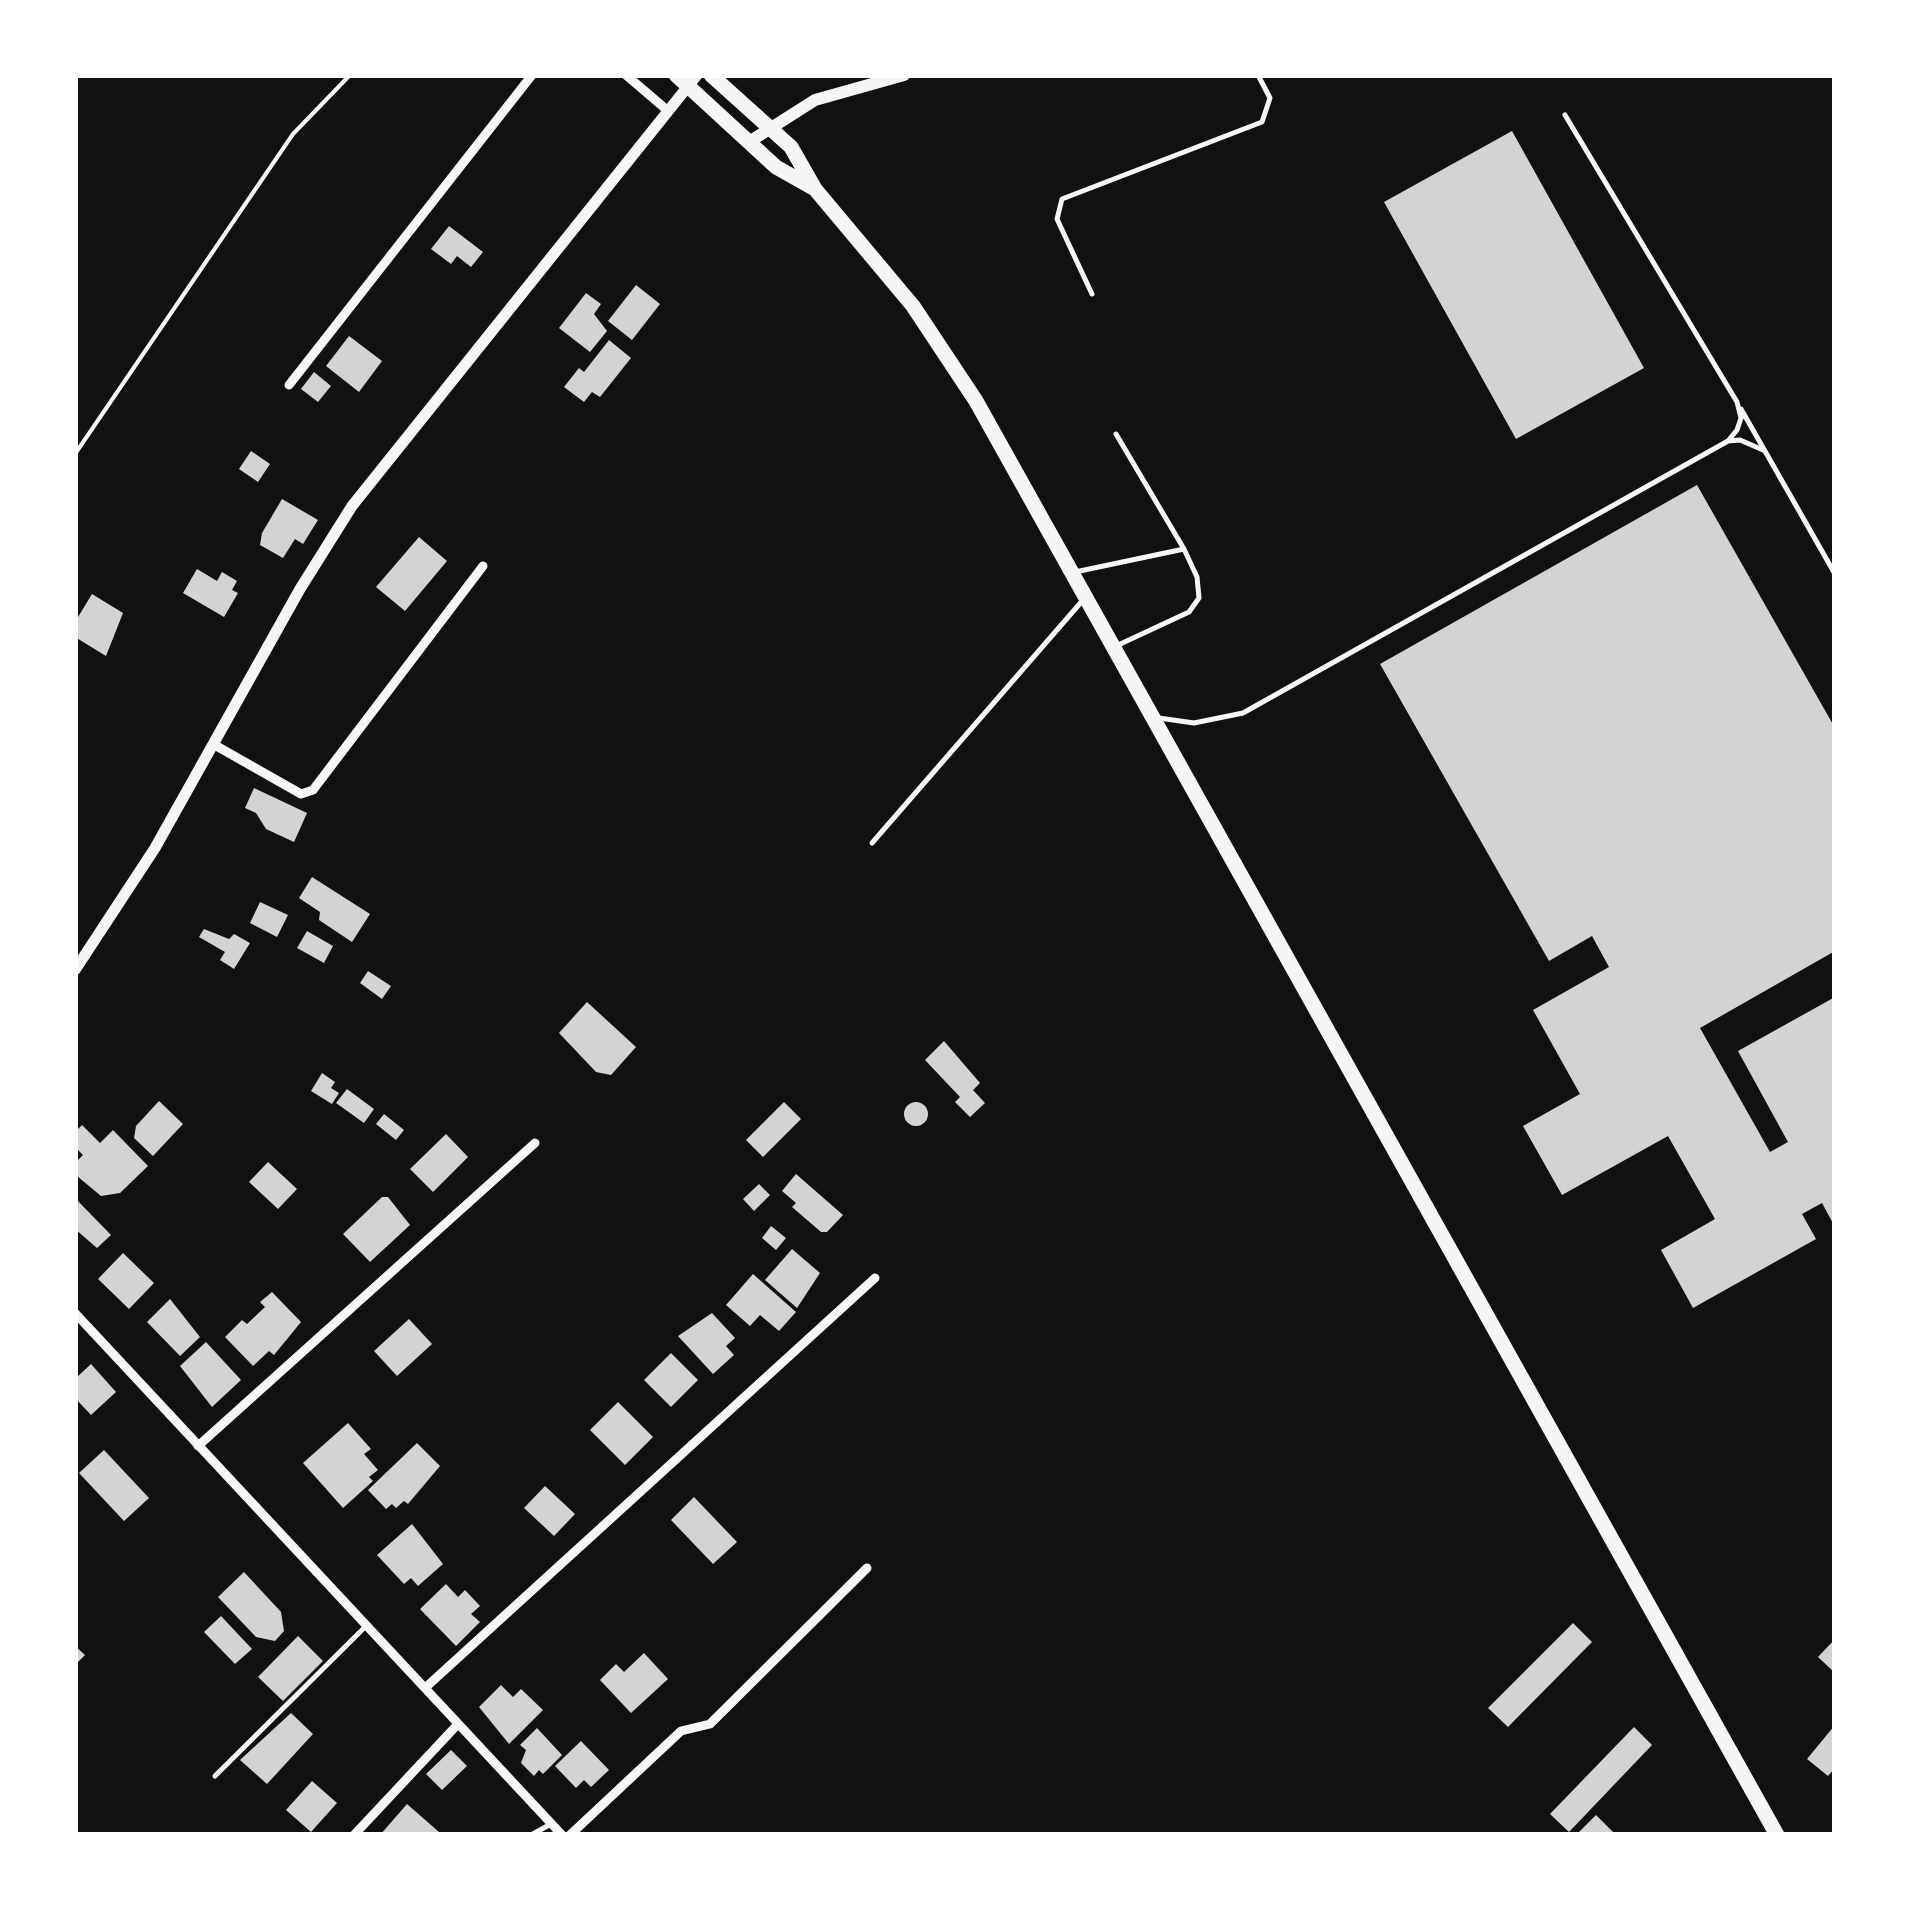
<!DOCTYPE html>
<style>
body{margin:0}
#map{position:relative;width:1910px;height:1910px;overflow:hidden;background:#111;font-family:Poppins,sans-serif}
canvas{display:block}
.frame{position:absolute;inset:0;border:78px solid #fff;pointer-events:none}
</style>
<div id="map">
<canvas width="1910" height="1910"></canvas>
<div class="frame"></div>
</div>
<script>
const g = document.querySelector('canvas').getContext('2d');
g.lineJoin = 'round';
function paint(path, color) { g.fillStyle = color; g.fill(path, 'evenodd'); }
const poly = rows => new Path2D(rows.map(r => 'M' + r).join(''));
function stroke(path, color, width, dash) { g.strokeStyle = color; g.lineWidth = width; g.lineCap = dash ? 'butt' : 'round'; g.setLineDash(dash || []); g.stroke(path); }
const building = poly([
 [1512,131,1644,368,1516,439,1384,202],
 [449,226,483,252,471,267,457,256,451,264,431,249],
 [636,285,660,304,632,340,608,321],
 [586,293,601,304,594,314,607,331,590,352,559,328],
 [349,336,382,361,359,392,326,366],
 [609,340,631,358,600,397,592,392,584,402,564,387,579,368,584,372],
 [314,372,331,386,318,402,301,389],
 [251,451,270,464,258,482,239,469],
 [1697,485,1835,728,1835,951,1700,1028,1770,1152,1788,1142,1738,1051,1835,997,1835,1227,1822,1203,1802,1214,1816,1239,1693,1308,1661,1250,1715,1219,1668,1136,1562,1195,1523,1126,1580,1094,1533,1010,1609,967,1592,936,1549,961,1380,664],
 [282,499,318,520,303,544,295,539,283,558,260,545,262,533],
 [419,537,447,561,405,611,376,587],
 [197,569,217,581,222,572,237,581,232,590,238,593,224,617,183,593],
 [92,594,123,613,106,656,75,637,75,622],
 [254,788,307,813,294,842,266,829,256,813,245,808],
 [312,877,370,914,352,942,319,920,320,912,299,898],
 [260,902,288,915,277,937,250,923],
 [204,929,229,939,234,934,250,943,234,969,220,960,225,952,199,937],
 [307,931,333,946,324,963,297,948],
 [368,971,391,986,382,999,360,983],
 [587,1002,636,1047,611,1075,596,1072,559,1033],
 [944,1041,980,1083,973,1090,985,1103,970,1117,955,1102,960,1097,925,1060],
 [322,1073,335,1082,331,1088,339,1093,332,1104,311,1091],
 [347,1089,374,1109,364,1123,336,1103],
 [159,1101,183,1124,153,1156,134,1138,136,1126],
 '904 1114a12 12 0 1 1 24 0a12 12 0 1 1-24 0Z',
 [784,1102,801,1119,763,1157,746,1140],
 [384,1114,404,1130,396,1140,376,1124],
 [82,1125,100,1143,113,1130,148,1166,120,1193,101,1196,77,1176,77,1161,83,1155,75,1147,75,1132],
 [446,1134,468,1157,433,1192,410,1169],
 [268,1162,297,1189,278,1209,249,1182],
 [796,1174,843,1215,827,1232,821,1232,792,1207,796,1203,782,1191],
 [759,1184,770,1195,754,1211,743,1199],
 [382,1197,388,1197,410,1225,370,1262,343,1234],
 [75,1198,111,1235,97,1248,75,1229],
 [771,1226,786,1238,776,1250,762,1238],
 [792,1249,820,1273,797,1308,765,1280],
 [123,1253,154,1283,129,1309,98,1279],
 [753,1274,796,1312,779,1331,760,1315,750,1326,726,1305],
 [272,1292,301,1322,274,1355,269,1351,253,1366,225,1337,242,1320,247,1324,265,1307,260,1302],
 [170,1299,200,1337,180,1356,147,1322],
 [712,1313,735,1338,726,1346,734,1355,713,1374,678,1336],
 [409,1319,432,1344,397,1376,374,1351],
 [206,1342,241,1380,212,1407,180,1366],
 [671,1353,698,1380,671,1407,644,1380],
 [91,1364,116,1392,91,1415,75,1398,75,1379],
 [618,1402,653,1437,625,1465,590,1430],
 [348,1423,371,1449,364,1454,378,1470,369,1477,373,1481,343,1508,303,1463],
 [417,1443,440,1466,408,1504,404,1501,396,1508,392,1504,386,1509,368,1490],
 [104,1450,149,1498,124,1521,79,1473],
 [545,1486,575,1514,554,1536,524,1508],
 [694,1497,737,1542,713,1564,671,1520],
 [412,1524,443,1564,418,1586,411,1578,404,1584,377,1555],
 [244,1572,281,1612,284,1631,275,1641,256,1637,218,1597],
 [446,1584,458,1597,465,1590,480,1606,471,1614,480,1622,456,1646,420,1609],
 [221,1616,252,1649,235,1664,204,1632],
 [1573,1623,1592,1642,1508,1727,1488,1708],
 [298,1636,323,1661,283,1701,258,1677],
 [1835,1639,1835,1673,1818,1657],
 [75,1646,85,1655,75,1665],
 [644,1653,668,1679,631,1713,600,1680,616,1664,624,1672],
 [501,1685,513,1697,521,1689,543,1710,509,1744,479,1707],
 [291,1713,313,1734,267,1784,240,1760],
 [1835,1725,1835,1768,1828,1776,1807,1759],
 [1634,1727,1652,1745,1569,1832,1550,1814],
 [537,1728,562,1755,543,1774,539,1770,534,1776,521,1763,526,1750,520,1745],
 [581,1741,609,1770,591,1787,584,1780,576,1788,555,1766],
 [451,1750,467,1766,442,1790,426,1774],
 [312,1781,337,1803,311,1832,286,1810],
 [407,1804,439,1832,436,1835,380,1835],
 [1596,1815,1616,1835,1576,1835]
]);
const path = poly([
 [75,454,293,134,350,75]
]);
const service = poly([
 [1092,294,1057,219,1062,199,1262,122,1270,98,1258,75],
 [1741,409,1835,574],
 [1728,441,1740,440,1763,450],
 [1075,572,1184,549],
 [1116,646,1189,612,1199,598,1197,577,1184,549,1116,434],
 [1159,718,1194,723,1243,713,1728,441,1737,430,1741,418,1737,402,1565,115],
 [872,843,1083,600],
 [215,1776,367,1625],
 [531,1835,551,1824]
]);
const minor = poly([
 [626,75,667,110],
 [289,385,532,75],
 [213,744,301,794,313,790,483,566],
 [75,1313,562,1835],
 [198,1446,535,1143],
 [425,1688,875,1278],
 [354,1835,458,1724],
 [570,1835,681,1731,710,1724,867,1568]
]);
const tertiary = poly([
 [75,970,155,848,300,589,352,506,697,75]
]);
const secondary = poly([
 [749,142,815,100,904,75]
]);
const primary = poly([
 [676,75,776,167,815,189],
 [711,75,791,147,815,189,913,306,976,401,1777,1835]
]);
paint(building, '#d3d3d3');
stroke(path, '#f5f5f5', 4);
stroke(service, '#f5f5f5', 5);
stroke(minor, '#f5f5f5', 9);
stroke(tertiary, '#f5f5f5', 11);
stroke(secondary, '#f5f5f5', 12);
stroke(primary, '#f5f5f5', 15);
</script>
